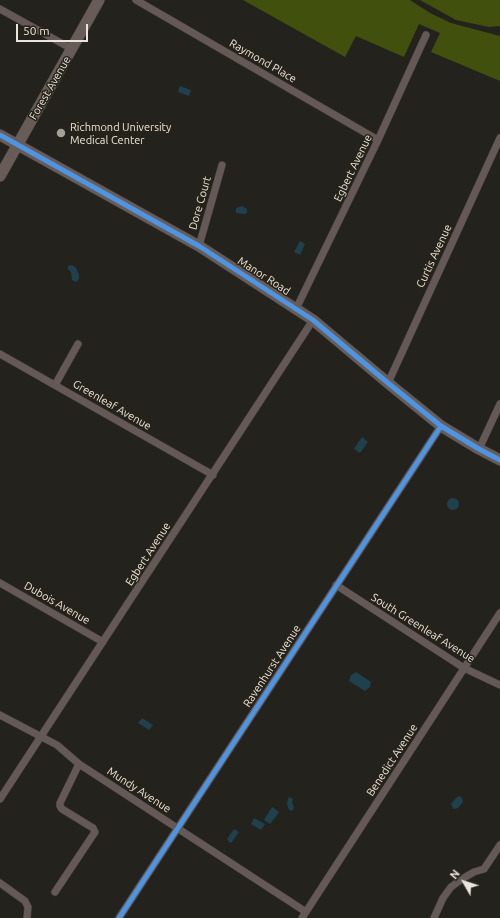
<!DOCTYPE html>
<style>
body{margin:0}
#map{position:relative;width:500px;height:918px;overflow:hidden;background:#24221c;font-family:Ubuntu,sans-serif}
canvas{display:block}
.north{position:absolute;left:444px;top:862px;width:40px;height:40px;-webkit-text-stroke:3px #282318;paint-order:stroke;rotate:309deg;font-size:11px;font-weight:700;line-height:16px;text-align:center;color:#e9e5de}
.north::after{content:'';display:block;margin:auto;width:14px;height:18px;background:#e9e5de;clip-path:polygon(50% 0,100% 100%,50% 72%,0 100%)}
.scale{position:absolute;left:16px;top:24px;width:72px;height:18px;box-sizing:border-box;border:2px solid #e9e5de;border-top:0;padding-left:5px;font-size:12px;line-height:14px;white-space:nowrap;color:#e9e5de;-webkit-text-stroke:3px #282318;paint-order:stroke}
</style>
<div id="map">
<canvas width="500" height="918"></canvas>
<div class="north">N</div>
<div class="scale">50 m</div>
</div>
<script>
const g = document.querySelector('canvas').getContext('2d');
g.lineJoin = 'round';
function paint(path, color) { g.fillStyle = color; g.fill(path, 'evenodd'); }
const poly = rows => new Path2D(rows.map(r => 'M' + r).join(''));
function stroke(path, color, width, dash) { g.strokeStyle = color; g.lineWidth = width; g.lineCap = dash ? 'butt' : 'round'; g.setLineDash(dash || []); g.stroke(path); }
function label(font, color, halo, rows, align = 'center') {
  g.font = font + ' Ubuntu,sans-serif'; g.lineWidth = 3; g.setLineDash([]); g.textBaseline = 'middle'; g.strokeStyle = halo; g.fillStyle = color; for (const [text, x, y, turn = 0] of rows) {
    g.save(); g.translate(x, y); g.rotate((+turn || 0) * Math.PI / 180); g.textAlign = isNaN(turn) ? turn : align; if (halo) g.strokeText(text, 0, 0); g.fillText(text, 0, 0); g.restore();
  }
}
const forest = poly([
 [243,0,410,0,430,13,451,23,500,36,500,81,431,52,440,33,419,24,404,57,356,36,345,57],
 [420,0,500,0,500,26,489,27,456,20]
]);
const water = poly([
 [180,86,191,90,189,96,178,92],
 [242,206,247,209,247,213,244,214,236,213,236,208],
 [300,241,305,244,300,255,294,252],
 [72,265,76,268,79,275,79,279,76,282,72,280,71,272,68,269,68,266],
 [362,437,368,442,360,453,354,449],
 '447 504a6 6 0 1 1 12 0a6 6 0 1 1-12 0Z',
 [356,672,371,682,370,687,365,691,349,681,351,675],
 [142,718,153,725,149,730,138,723],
 [459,796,462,798,463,802,458,808,453,809,451,804,456,798],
 [290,797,293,799,292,802,294,808,292,811,289,810,287,804,288,798],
 [272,807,279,812,270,824,264,820],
 [254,818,265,824,261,830,251,824],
 [234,829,239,832,232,842,230,843,227,839]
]);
const street = poly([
 [136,0,378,140],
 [0,9,72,49],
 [199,246,222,165],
 [296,309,378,140,426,35],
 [0,354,213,475],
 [388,383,500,138],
 [55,385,78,344],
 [479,449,500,404],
 [0,583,103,642],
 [336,585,464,668,500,685],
 [0,715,57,745,79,764,306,912],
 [0,799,313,320],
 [0,883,25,901,28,907,27,918],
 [55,892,95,832,93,828,62,809,60,806,60,803,79,764],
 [119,918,441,426],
 [302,918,500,613],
 [434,918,443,898,451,887,462,879,474,872,484,869,500,845]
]);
const secondary = poly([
 [0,135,199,246,313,320,388,383,441,426,479,449,500,460],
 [0,176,99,0]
]);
const cycleway = poly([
 [0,135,199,246,313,320,388,383,441,426,479,449,500,460],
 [119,918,441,426]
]);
const markers = [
 [61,133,5,"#a4a19a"]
];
const streetNames = [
 ["Raymond Place",263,61,30],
 ["Forest Avenue",50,88,-60],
 ["Egbert Avenue",353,168,-64],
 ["Dore Court",200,203,-74],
 ["Curtis Avenue",434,256,-65],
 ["Manor Road",264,276,33],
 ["Greenleaf Avenue",112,405,30],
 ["Egbert Avenue",148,554,-57],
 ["Dubois Avenue",57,603,30],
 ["South Greenleaf Avenue",423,628,32],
 ["Ravenhurst Avenue",272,666,-57],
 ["Benedict Avenue",392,760,-57],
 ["Mundy Avenue",139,790,33]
];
const poiNames = [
 ["Richmond University",70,127],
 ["Medical Center",70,140]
];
paint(forest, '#41500d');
paint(water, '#1f414d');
stroke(street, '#3f3c38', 8);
stroke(secondary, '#3f3c38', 12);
stroke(street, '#655958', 7);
stroke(secondary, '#685c59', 11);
stroke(cycleway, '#4d94e3', 5);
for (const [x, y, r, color] of markers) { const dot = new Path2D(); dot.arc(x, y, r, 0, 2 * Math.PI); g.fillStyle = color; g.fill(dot); stroke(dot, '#282318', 1.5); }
label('11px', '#e9e5de', '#282318', streetNames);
label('11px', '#e9e5de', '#282318', poiNames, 'left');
</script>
